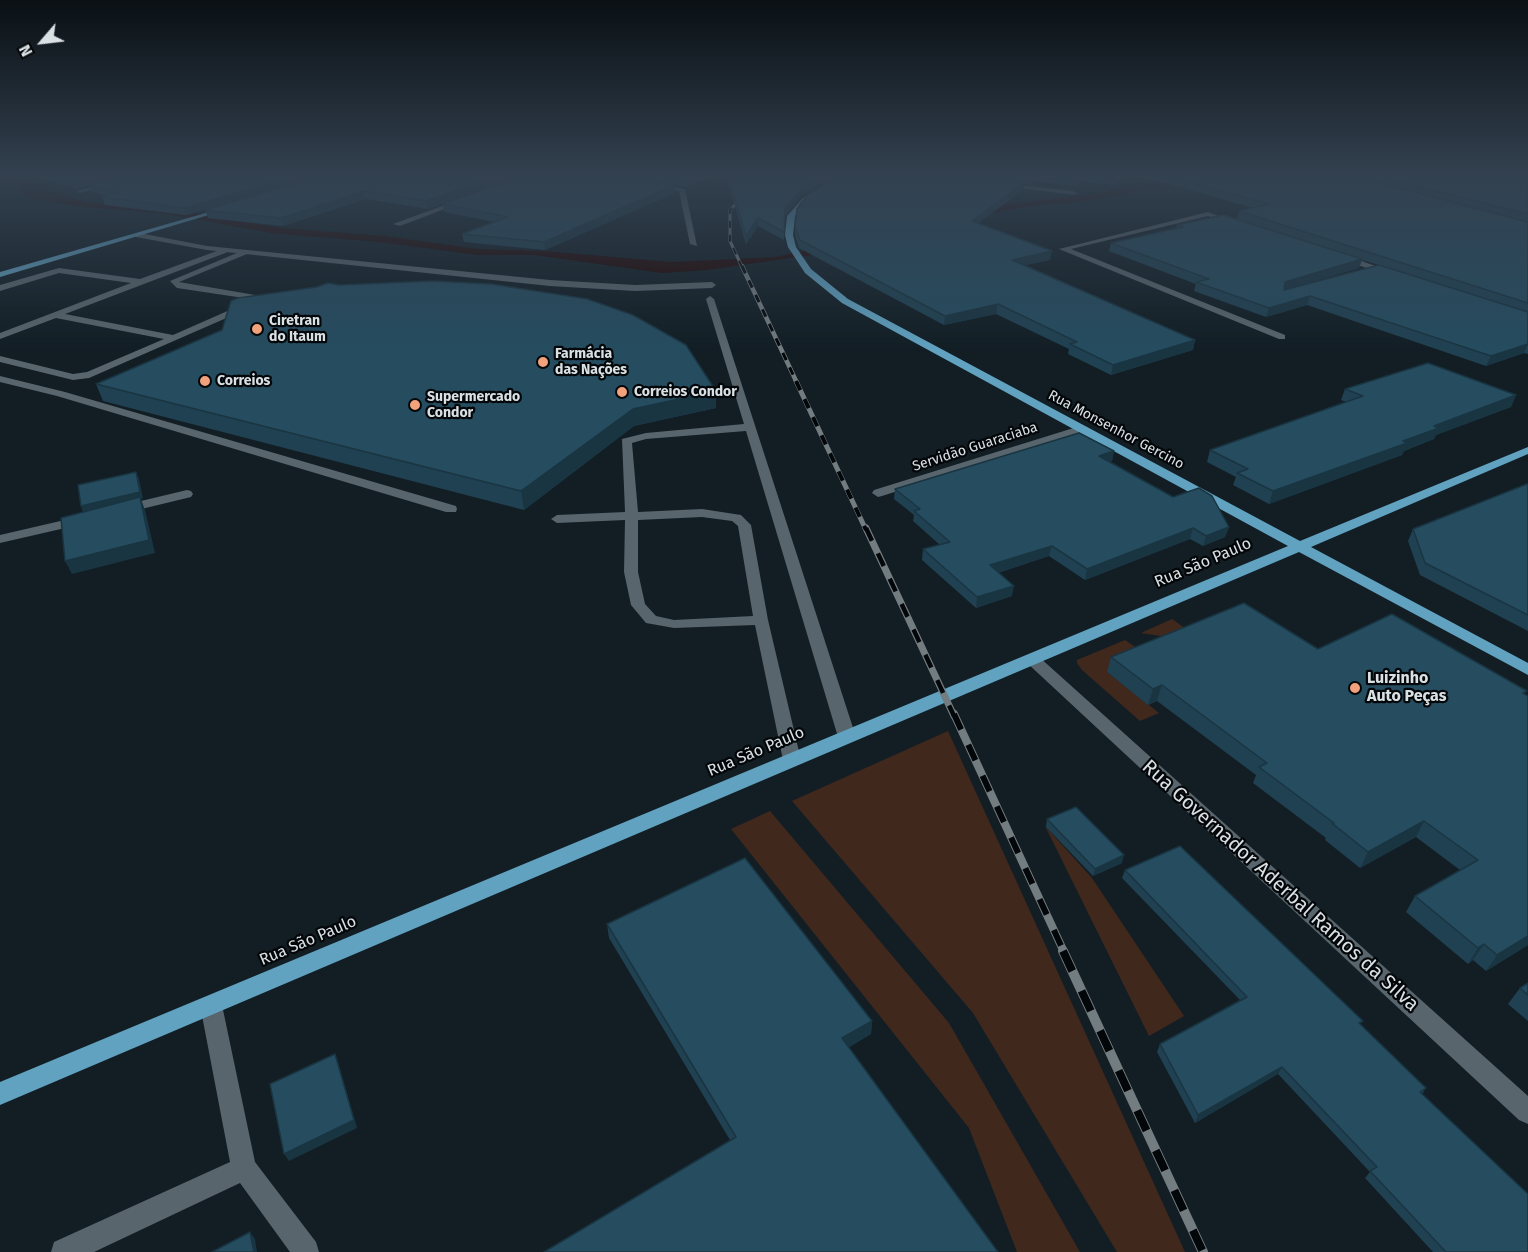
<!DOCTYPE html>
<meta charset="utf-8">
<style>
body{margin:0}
#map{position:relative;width:1528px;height:1252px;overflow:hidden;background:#121e24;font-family:"Fira Sans",sans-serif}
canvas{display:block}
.north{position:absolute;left:12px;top:12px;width:60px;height:60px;-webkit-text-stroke:4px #040709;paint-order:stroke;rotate:242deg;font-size:16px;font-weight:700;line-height:24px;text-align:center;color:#dae1e5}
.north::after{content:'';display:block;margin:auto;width:21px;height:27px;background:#dae1e5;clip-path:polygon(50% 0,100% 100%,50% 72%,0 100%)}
</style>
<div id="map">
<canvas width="1528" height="1252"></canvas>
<div class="north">N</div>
</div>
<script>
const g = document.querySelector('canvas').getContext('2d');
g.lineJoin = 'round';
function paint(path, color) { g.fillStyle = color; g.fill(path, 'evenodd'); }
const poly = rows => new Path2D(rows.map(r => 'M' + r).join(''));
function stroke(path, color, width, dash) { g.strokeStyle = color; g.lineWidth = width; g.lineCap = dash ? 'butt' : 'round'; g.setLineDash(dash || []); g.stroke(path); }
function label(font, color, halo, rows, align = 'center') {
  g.font = font + ' "Fira Sans",sans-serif'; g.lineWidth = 4.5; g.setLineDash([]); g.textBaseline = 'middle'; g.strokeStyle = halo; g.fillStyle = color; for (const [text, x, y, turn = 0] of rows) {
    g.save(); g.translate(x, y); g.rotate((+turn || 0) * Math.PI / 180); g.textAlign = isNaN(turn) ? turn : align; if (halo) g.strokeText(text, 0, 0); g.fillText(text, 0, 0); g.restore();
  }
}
const green = poly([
 [1172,619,1206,643,1141,633],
 [1125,640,1147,655,1107,672,1159,713,1140,721,1082,670,1077,663,1077,660],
 [948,731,1185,1252,1117,1252,973,1013,792,801],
 [770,811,949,1023,1080,1252,1017,1252,969,1128,731,829],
 [1045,826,1092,878,1184,1016,1149,1036]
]);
const water = poly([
 [0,175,30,175,58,194,90,203,167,208,282,228,385,236,478,249,544,251,672,262,775,257,876,236,993,206,1105,192,1159,177,1185,175,1156,187,1123,195,1078,202,1036,205,967,218,833,252,707,270,662,273,534,255,478,255,378,242,270,233,161,213,83,207,32,198,22,193,18,185,0,182]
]);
const lane = poly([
 [225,248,229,250,228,252,65,314,173,335,241,305,247,305,247,309,89,378,73,380,0,362,0,356,73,374,87,372,164,339,56,318,0,339,0,333,131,283,59,273,0,291,0,285,59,268,140,279,225,248],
 [244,250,248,252,247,254,179,282,261,296,264,297,264,301,177,288,170,281,244,250],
 [710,296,714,299,856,737,853,741,841,741,838,737,746,431,646,439,632,443,638,512,702,509,741,515,751,525,768,620,801,760,798,764,792,766,786,764,783,760,755,625,674,628,646,623,631,605,624,572,625,520,557,523,551,519,557,515,625,512,622,439,646,433,744,424,706,299,710,296],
 [702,517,732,521,738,526,753,616,674,620,656,616,645,604,638,572,638,520,702,517],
 [0,376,65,392,456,506,457,509,456,512,446,512,57,396,0,382,0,376],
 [187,490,191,491,193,494,191,497,125,513,119,509,120,506,187,490],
 [82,516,87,517,88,520,87,523,0,543,0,535,82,516],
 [211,995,219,998,222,1005,255,1162,316,1242,319,1252,290,1252,240,1183,94,1252,51,1252,54,1242,230,1162,200,1005,203,998,211,995]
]);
const street = poly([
 [132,175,144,175,80,193,77,191,132,175],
 [655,183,685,189,697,246,690,244,679,191,653,186,655,183],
 [1001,183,1074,191,1077,193,1074,195,1003,186,1001,183],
 [461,199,463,202,400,226,393,224,461,199],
 [1208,212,1238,223,1234,225,1208,216,1071,249,1285,335,1285,339,1279,339,1059,249,1208,212],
 [139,233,207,246,550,280,635,285,712,282,716,285,712,288,635,291,550,286,207,250,136,237,135,235,139,233],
 [1339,255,1345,255,1395,273,1388,275,1339,259,1339,255],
 [1080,426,1086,429,1084,431,882,496,878,497,872,493,874,490,1080,426],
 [1032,654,1038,656,1528,1096,1528,1124,1519,1120,1026,662,1024,659,1026,656,1032,654]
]);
const primary = poly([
 [840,175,848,175,807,200,799,209,795,216,793,235,796,247,811,269,848,299,1300,541,1528,447,1528,454,1311,547,1528,663,1528,675,1299,552,0,1105,0,1082,1288,546,842,303,805,273,788,247,785,235,787,216,803,198,840,175],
 [223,208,229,209,0,277,0,272,223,208]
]);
const railFar5 = poly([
 [742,267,730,241,730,210,756,183,772,175]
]);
const railFar4 = poly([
 [742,266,797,383]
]);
const railFar3 = poly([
 [796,381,866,530]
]);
const railFar2 = poly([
 [866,528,954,716]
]);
const railFar1 = poly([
 [954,714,1064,952]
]);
const rail = poly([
 [1063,951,1203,1252]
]);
const wall = poly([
 [32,175,323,175,186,215,105,205,102,197,106,196,91,192,88,185,77,189],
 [324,175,520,175,428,209,366,199,283,226,208,218,205,210],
 [619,175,714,175,686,187,674,185,675,193,545,250,464,242,462,234,495,222,444,212,443,204],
 [726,175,835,175,801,196,785,216,784,240,758,226,746,244],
 [965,175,1528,175,1528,354,1524,353,1486,366,1307,305,1266,317,1194,291,1196,284,1109,251,1111,243,1176,229,1177,225,1237,219,1239,211,1253,208,1148,178,1123,176,1115,185,1081,181,1075,186,1035,181,1031,184,1024,183,1023,190,978,223,1050,260,1025,265,1195,340,1193,350,1111,375,1068,354,1069,349,996,314,944,325,799,248,795,235,795,227],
 [1362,260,1379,265,1298,286,1359,268],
 [96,384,716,408,634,426,524,510,103,401],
 [1345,389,1516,395,1511,407,1436,435,1434,439,1404,451,1402,455,1269,504,1233,485,1236,477,1207,462,1210,450,1346,402,1341,400],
 [1114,451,1112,461,1109,462,1173,497,1229,527,1225,537,1203,546,1190,539,1085,580,1049,556,998,573,1012,596,976,608,922,560,923,549,940,545,913,521,914,515,894,499,895,489],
 [1528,484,1528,631,1420,575,1408,541,1413,529],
 [1318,649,1525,695,1528,945,1486,971,1473,960,1468,964,1406,912,1415,896,1460,870,1416,837,1360,868,1325,840,1326,838,1253,783,1256,775,1157,701,1148,705,1107,672,1111,657],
 [1047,819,1122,863,1093,876,1046,827],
 [1125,870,1360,1025,1426,1088,1422,1094,1528,1252,1433,1252,1365,1178,1370,1172,1278,1074,1195,1123,1157,1052,1160,1044,1240,1000,1122,878],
 [607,924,872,1021,871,1034,849,1047,998,1252,730,1140,609,938],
 [1528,983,1528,1021,1508,1004,1520,988]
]);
const shadedWall = poly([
 [96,175,123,175,77,189,74,182],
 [297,175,323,175,186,215,184,208],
 [499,175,520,175,428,209,426,201],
 [697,175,714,175,686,187,686,180],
 [824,175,835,175,801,196,785,216,784,240,785,208,801,189],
 [1035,175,1036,175,1035,181,1031,184,1032,177],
 [1080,175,1082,175,1081,181,1075,186,1076,179],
 [1118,175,1123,175,1115,185,1116,177],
 [1024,183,1023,190,971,229,972,221],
 [674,185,675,193,545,250,544,242],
 [364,191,366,199,283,226,281,218],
 [758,218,758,226,746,244,746,236],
 [1052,251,1050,260,1011,268,1012,260],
 [1362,259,1359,268,1282,291,1285,282],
 [1310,296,1307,305,1266,317,1269,308],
 [998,304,996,314,944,325,945,316],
 [1195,340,1193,350,1111,375,1113,365],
 [1528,344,1524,353,1486,366,1491,356],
 [716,391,716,408,634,426,524,510,521,491,633,409],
 [1516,395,1511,407,1436,435,1434,439,1404,451,1402,455,1269,504,1273,491,1403,441,1434,426],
 [1114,451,1112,461,1097,466,1099,456],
 [136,472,139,479,143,498,141,499,145,510,155,553,72,574,65,561,83,513,81,506],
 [1229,527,1225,537,1203,546,1206,536],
 [1193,528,1190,539,1085,580,1087,569],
 [1052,546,1049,556,988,576,990,565],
 [1014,586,1012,596,976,608,977,597],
 [1162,685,1157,701,1148,705,1153,689],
 [1424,821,1416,837,1360,868,1368,852],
 [1124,855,1122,863,1093,876,1095,869],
 [1528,936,1528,945,1486,971,1497,955],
 [1484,944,1473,960,1468,964,1478,948],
 [872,1021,871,1034,841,1052,842,1038],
 [335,1054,338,1062,357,1128,289,1161,284,1154],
 [1282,1067,1278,1074,1195,1123,1198,1115],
 [250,1232,255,1239,257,1252,254,1252]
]);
const building = poly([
 [53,175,96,175,74,182,53,175],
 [123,175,297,175,184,208,102,197,119,193,88,185,123,175],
 [324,175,499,175,426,201,364,191,281,218,205,210,324,175],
 [523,175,617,175,674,185,544,242,462,234,508,217,443,204,523,175],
 [658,175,697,175,686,180,658,175],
 [728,175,824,175,801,189,785,208,784,232,758,218,746,236,728,175],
 [840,175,964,175,1024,183,972,221,1052,251,1012,260,1195,340,1113,365,1070,344,1077,342,998,304,945,316,800,240,795,227,797,209,801,203,809,194,840,175],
 [1018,175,1035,175,1032,177,1018,175],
 [1044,175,1080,175,1076,179,1044,175],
 [1098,175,1118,175,1116,177,1098,175],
 [1165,175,1349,175,1528,222,1528,303,1239,211,1269,204,1165,175],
 [1373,175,1528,175,1528,214,1373,175],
 [1223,215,1362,259,1285,282,1284,290,1379,265,1528,312,1528,344,1491,356,1310,296,1269,308,1196,282,1209,279,1111,243,1183,227,1177,225,1223,215],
 [432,281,491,284,587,299,633,315,686,345,716,391,633,409,521,491,96,384,222,330,231,301,238,298,317,287,328,283,339,285,432,281],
 [1428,363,1516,395,1434,426,1439,428,1403,441,1407,443,1273,491,1237,473,1248,469,1210,450,1363,396,1345,389,1428,363],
 [1079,433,1114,451,1099,456,1173,497,1199,488,1212,496,1229,527,1206,536,1193,528,1087,569,1052,546,990,565,1014,586,977,597,923,549,950,542,914,511,920,509,895,489,1079,433],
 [136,472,140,492,81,506,78,485,136,472],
 [1527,484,1528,484,1528,615,1425,563,1413,529,1527,484],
 [140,497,149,540,65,561,61,518,140,497],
 [1244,603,1318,649,1392,614,1527,691,1523,693,1528,696,1528,936,1497,955,1484,944,1478,948,1415,896,1478,860,1424,821,1368,852,1333,824,1334,823,1259,767,1267,763,1162,685,1153,689,1111,657,1244,603],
 [1076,807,1124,855,1095,869,1047,819,1076,807],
 [1180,846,1363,1021,1359,1023,1426,1088,1420,1092,1528,1194,1528,1252,1446,1252,1370,1171,1377,1167,1282,1067,1198,1115,1160,1044,1247,997,1125,870,1180,846],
 [745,858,872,1021,842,1038,998,1252,544,1252,736,1137,607,924,745,858],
 [1528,983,1528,995,1520,988,1528,983],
 [335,1054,354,1120,284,1154,270,1084,335,1054],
 [250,1232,254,1252,212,1252,250,1232]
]);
const markers = [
 [257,329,6,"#f1a17c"],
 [543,362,6,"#f1a17c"],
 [205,381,6,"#f1a17c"],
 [622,392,6,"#f1a17c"],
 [415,405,6,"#f1a17c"],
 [1355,688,6,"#f1a17c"]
];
const farPoinames = [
 ["Ciretran",269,321],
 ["do Itaum",269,337],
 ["Farmácia",555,354],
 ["das Nações",555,370],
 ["Correios",217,381],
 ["Correios Condor",634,392],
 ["Supermercado",427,397],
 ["Condor",427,413]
];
const farStreetnames = [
 ["Rua Monsenhor Gercino",1116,430,28],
 ["Servidão Guaraciaba",975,447,-18]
];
const streetNames = [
 ["Rua São Paulo",1203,563,-23],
 ["Rua São Paulo",756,752,-23],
 ["Rua São Paulo",308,941,-23]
];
const poiNames = [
 ["Luizinho",1367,679],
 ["Auto Peças",1367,697]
];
const nearStreetnames = [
 ["Rua Governador Aderbal Ramos da Silva",1280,886,42]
];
paint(green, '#41281d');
paint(water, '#1f0400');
paint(lane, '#58656c');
paint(street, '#58656c');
paint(primary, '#61a2c1');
stroke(railFar5, '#737c81', 3);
stroke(railFar4, '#737c81', 4.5);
stroke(railFar3, '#737c81', 5);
stroke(railFar2, '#737c81', 7);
stroke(railFar1, '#737c81', 8);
stroke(rail, '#737c81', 10);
stroke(railFar5, '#040709', 2, [7]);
stroke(railFar4, '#040709', 3, [8]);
stroke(railFar3, '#040709', 4, [10]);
stroke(railFar2, '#040709', 4.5, [14]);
stroke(railFar1, '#040709', 6, [17]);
stroke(rail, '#040709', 8, [22]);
paint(wall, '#204152');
paint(shadedWall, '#1a3542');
paint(building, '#254c5f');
stroke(building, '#1a3542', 1.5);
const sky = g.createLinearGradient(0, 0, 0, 351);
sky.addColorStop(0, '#0a1014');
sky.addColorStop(0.5, '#334150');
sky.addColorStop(1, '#33415000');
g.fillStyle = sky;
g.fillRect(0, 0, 1528, 351);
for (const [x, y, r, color] of markers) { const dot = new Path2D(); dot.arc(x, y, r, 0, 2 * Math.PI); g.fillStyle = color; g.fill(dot); stroke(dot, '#040709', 2); }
label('bold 14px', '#dae1e5', '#040709', farPoinames, 'left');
label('14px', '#dae1e5', '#040709', farStreetnames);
label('16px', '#dae1e5', '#040709', streetNames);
label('bold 16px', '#dae1e5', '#040709', poiNames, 'left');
label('20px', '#dae1e5', '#040709', nearStreetnames);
</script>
